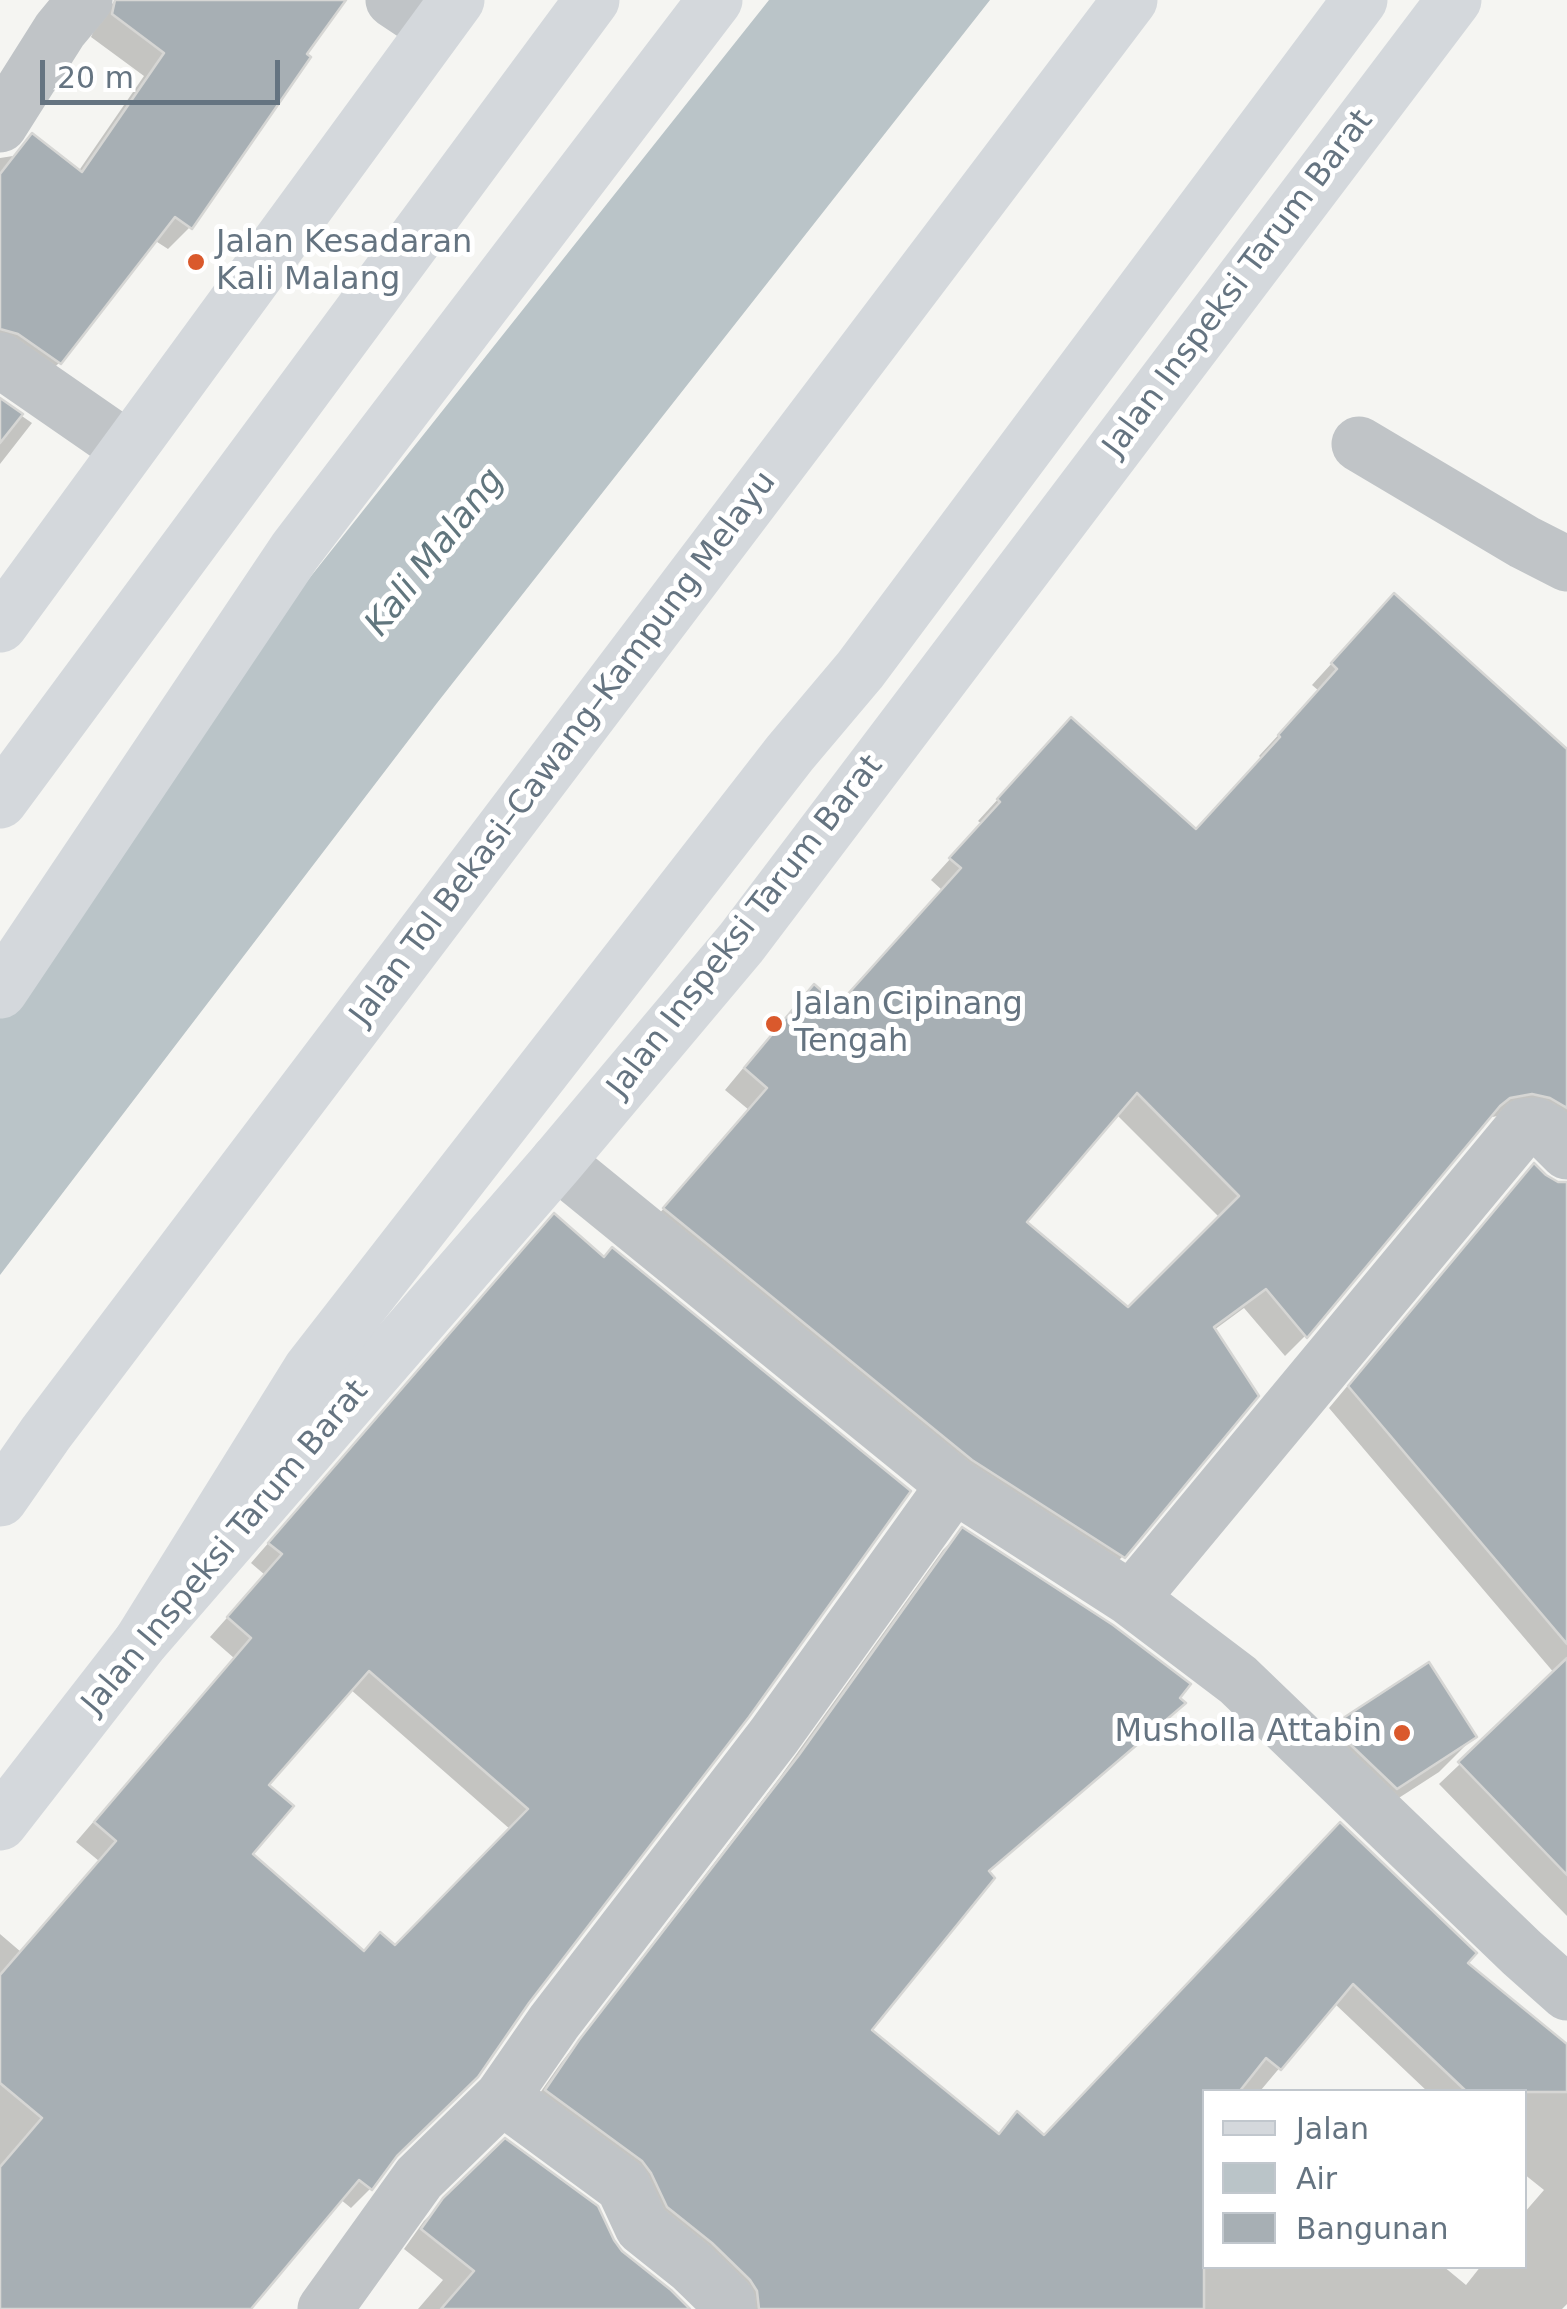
<!DOCTYPE html>
<meta charset="utf-8">
<style>
body{margin:0}
#map{position:relative;width:1567px;height:2309px;overflow:hidden;background:#f5f5f2;font-family:"DejaVu Sans",sans-serif}
canvas{display:block}
.legend{position:absolute;left:1202px;top:2089px;width:325px;height:180px;box-sizing:border-box;background:#fff;border:2px solid #c1c7cd;margin:0;padding:12px 18px;list-style:none;font-size:30px;color:#657481}
.legend li{display:flex;align-items:center;gap:20px;height:50px}
.legend b{width:50px;border:2px solid #c1c7cd}
.scale{position:absolute;left:40px;top:60px;width:240px;height:45px;box-sizing:border-box;border:5px solid #657481;border-top:0;padding-left:12px;font-size:30px;line-height:35px;white-space:nowrap;color:#657481;-webkit-text-stroke:8px #fff;paint-order:stroke}
</style>
<div id="map">
<canvas width="1567" height="2309"></canvas>
<ul class="legend">
<li><b style="height:12px;background:#d4d8dc"></b>Jalan</li>
<li><b style="height:28px;background:#bac4c8"></b>Air</li>
<li><b style="height:28px;background:#a7afb4"></b>Bangunan</li>
</ul>
<div class="scale">20 m</div>
</div>
<script>
const g = document.querySelector('canvas').getContext('2d');
g.lineJoin = 'round';
function paint(path, color) { g.fillStyle = color; g.fill(path, 'evenodd'); }
const poly = rows => new Path2D(rows.map(r => 'M' + r).join(''));
function stroke(path, color, width, dash) { g.strokeStyle = color; g.lineWidth = width; g.lineCap = dash ? 'butt' : 'round'; g.setLineDash(dash || []); g.stroke(path); }
function label(font, color, halo, rows, align = 'center') {
  g.font = font + ' "DejaVu Sans",sans-serif'; g.lineWidth = 10; g.setLineDash([]); g.textBaseline = 'middle'; g.strokeStyle = halo; g.fillStyle = color; for (const [text, x, y, turn = 0] of rows) {
    g.save(); g.translate(x, y); g.rotate((+turn || 0) * Math.PI / 180); g.textAlign = isNaN(turn) ? turn : align; if (halo) g.strokeText(text, 0, 0); g.fillText(text, 0, 0); g.restore();
  }
}
const water = poly([
 [769,0,990,0,437,703,0,1275,0,984,296,595]
]);
const shadow = poly([
 [115,0,343,0,190,227,168,249,154,240,59,363,37,384,0,359,0,158,13,156,32,136,78,172,144,76,91,37,95,28],
 [0,401,32,423,0,464],
 [1374,617,1567,752,1567,1149,1510,1114,1486,1118,1305,1336,1285,1356,1244,1308,1214,1330,1123,1556,1102,1577,645,1230,749,1110,725,1090,793,1008,814,988,837,1007,942,890,931,880,982,824,978,821,1051,741,1196,831,1262,759,1259,756,1319,691,1312,685],
 [1116,1114,1220,1218,1128,1311,1023,1222],
 [1534,1167,1559,1185,1567,1185,1567,1916,1439,1784,1555,1674,1329,1408,1514,1187],
 [535,1236,603,1260,908,1491,370,2189,351,2208,340,2199,248,2309,0,2309,0,1934,21,1952,99,1861,76,1842,234,1658,210,1637,265,1575,251,1563],
 [350,1689,511,1830,395,1949,363,1953,249,1855,266,1785],
 [962,1531,987,1872,868,2030,997,2136,1017,2115,1043,2138,1321,1844,1567,2047,1567,2304,1562,2309,738,2309,528,2110,561,2063,780,1777,943,1550],
 [1334,2003,1428,2092,1524,2092,1524,2174,1544,2190,1524,2213,1524,2266,1481,2266,1466,2285,1443,2266,1204,2266,1204,2092,1263,2092,1261,2090],
 [1428,1666,1474,1737,1439,1772,1360,1823,1298,1763,1333,1728],
 [505,2141,620,2253,687,2309,418,2309,443,2280,404,2249,424,2221]
]);
const building = poly([
 [115,0,346,0,307,54,311,57,192,229,175,217,61,364,18,334,0,329,0,174,32,133,82,172,164,53,112,14,115,0],
 [0,398,23,414,0,443,0,398],
 [1394,593,1567,749,1567,1108,1550,1098,1532,1094,1510,1098,1500,1106,1307,1338,1266,1289,1214,1327,1259,1396,1125,1558,972,1460,663,1208,767,1088,744,1068,814,984,838,1005,961,868,949,858,1000,802,997,799,1071,717,1196,829,1280,737,1278,735,1337,669,1331,663,1394,593],
 [1137,1093,1239,1196,1128,1307,1027,1222,1137,1093],
 [1534,1163,1546,1175,1558,1182,1567,1182,1567,1644,1348,1386,1534,1163],
 [554,1213,604,1257,612,1247,911,1491,749,1717,529,2003,478,2077,397,2156,372,2190,359,2180,251,2309,0,2309,0,2167,42,2118,0,2083,0,1975,116,1841,94,1822,251,1638,227,1617,282,1554,268,1543,554,1213],
 [369,1671,528,1809,395,1945,380,1932,364,1951,253,1854,294,1806,269,1785,369,1671],
 [962,1527,1113,1625,1191,1684,1180,1698,1186,1703,989,1871,995,1878,872,2030,999,2134,1017,2111,1044,2135,1340,1822,1477,1953,1468,1963,1567,2044,1567,2092,1467,2092,1353,1984,1281,2070,1266,2058,1239,2092,1204,2092,1204,2309,759,2309,757,2291,750,2280,712,2243,667,2207,651,2173,642,2161,545,2090,579,2040,799,1755,962,1527],
 [1567,1658,1567,1875,1458,1762,1567,1658],
 [1429,1662,1477,1737,1397,1789,1331,1726,1429,1662],
 [505,2138,598,2206,614,2240,622,2251,671,2290,690,2309,441,2309,474,2271,421,2229,443,2198,505,2138]
]);
const street = poly([
 [393,0,435,28],
 [0,125,60,30,85,0],
 [0,360,127,448],
 [1359,444,1524,542,1567,564],
 [557,1162,954,1485,1131,1599,1238,1680,1522,1953,1567,1993],
 [1131,1599,1524,1126,1535,1125,1546,1131,1567,1152],
 [502,2097,623,2186,642,2227,692,2267,728,2302,728,2309],
 [325,2309,419,2178,502,2097,554,2022,774,1736,954,1485]
]);
const primary = poly([
 [0,625,457,0],
 [0,1823,140,1643,557,1162,741,943,1454,0]
]);
const highway = poly([
 [0,801,592,0],
 [0,991,295,551,715,0],
 [0,1499,46,1433,1130,0],
 [140,1643,310,1370,790,753,860,670,1360,0]
]);
const markers = [
 [196,262,10,"#da592c"],
 [774,1024,10,"#da592c"],
 [1402,1733,10,"#da592c"]
];
const poiNames = [
 ["Jalan Kesadaran",216,244],
 ["Kali Malang",216,281],
 ["Jalan Cipinang",794,1006],
 ["Tengah",794,1043],
 ["Musholla Attabin",1382,1733,"right"]
];
const streetNames = [
 ["Jalan Inspeksi Tarum Barat",1239,284,-53],
 ["Jalan Tol Bekasi–Cawang–Kampung Melayu",564,749,-53],
 ["Jalan Inspeksi Tarum Barat",746,927,-52],
 ["Jalan Inspeksi Tarum Barat",226,1548,-50]
];
const waterNames = [
 ["Kali Malang",436,553,-52]
];
paint(water, '#bac4c8');
paint(shadow, '#0003');
paint(building, '#a7afb4');
stroke(building, '#d6d6d4', 2.5);
stroke(street, '#c0c4c7', 55);
stroke(primary, '#d4d8dc', 55);
stroke(highway, '#d4d8dc', 55);
for (const [x, y, r, color] of markers) { const dot = new Path2D(); dot.arc(x, y, r, 0, 2 * Math.PI); g.fillStyle = color; g.fill(dot); stroke(dot, '#fff', 4); }
label('32px', '#657481', '#fff', poiNames, 'left');
label('32px', '#657481', '#fff', streetNames);
label('italic 35px', '#61767e', '#fff', waterNames);
</script>
